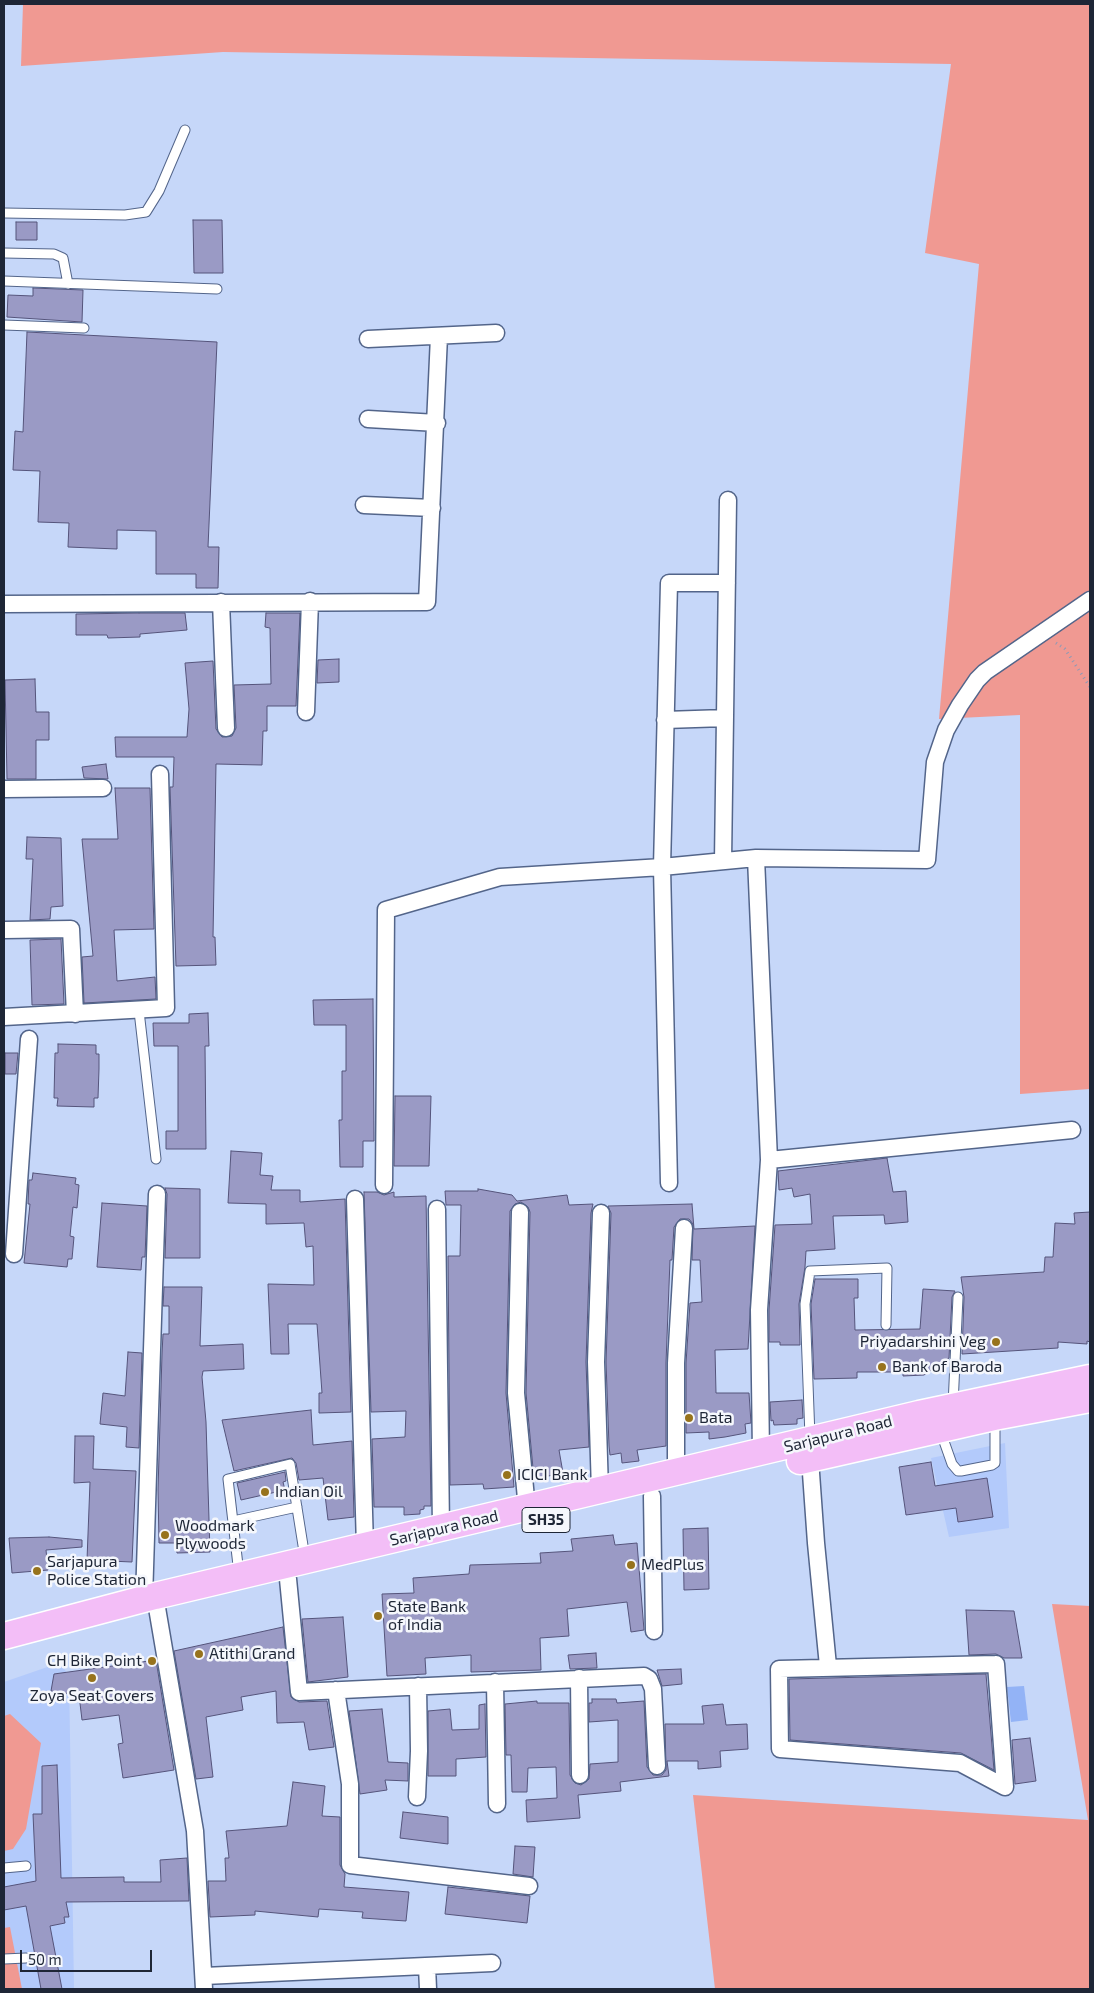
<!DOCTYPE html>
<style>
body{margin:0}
#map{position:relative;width:1094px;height:1993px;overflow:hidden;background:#c6d7f9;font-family:"Exo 2",sans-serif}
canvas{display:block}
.frame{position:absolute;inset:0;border:5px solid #1e2636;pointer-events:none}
.scale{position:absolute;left:20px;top:1950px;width:132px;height:22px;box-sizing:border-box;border:2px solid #1e2636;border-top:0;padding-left:6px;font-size:15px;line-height:18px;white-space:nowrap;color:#1e2636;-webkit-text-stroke:4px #f5f7fc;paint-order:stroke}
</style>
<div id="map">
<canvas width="1094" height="1993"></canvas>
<div class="frame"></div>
<div class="scale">50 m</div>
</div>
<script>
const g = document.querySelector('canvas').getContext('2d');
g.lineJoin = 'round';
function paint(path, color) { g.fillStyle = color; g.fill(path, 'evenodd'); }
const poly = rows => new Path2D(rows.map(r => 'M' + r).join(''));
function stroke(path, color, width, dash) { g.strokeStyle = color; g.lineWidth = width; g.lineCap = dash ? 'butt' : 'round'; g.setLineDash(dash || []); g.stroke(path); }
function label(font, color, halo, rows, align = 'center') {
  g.font = font + ' "Exo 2",sans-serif'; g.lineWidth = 5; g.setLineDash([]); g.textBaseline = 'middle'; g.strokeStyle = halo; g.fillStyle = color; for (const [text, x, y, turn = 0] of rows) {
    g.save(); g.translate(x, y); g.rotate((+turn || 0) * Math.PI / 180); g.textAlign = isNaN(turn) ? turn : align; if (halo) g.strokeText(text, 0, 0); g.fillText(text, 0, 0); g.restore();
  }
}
const built = poly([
 [1005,1443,1009,1528,949,1537,931,1458],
 [59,1663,69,1675,74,1989,4,1989,4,1682]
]);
const green = poly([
 [23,4,1090,4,1090,1089,1020,1094,1020,715,939,719,979,264,925,253,951,64,223,52,21,66],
 [1052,1604,1090,1606,1090,1989,715,1989,693,1795,1088,1820],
 [10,1714,41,1743,26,1829,13,1849,4,1851,4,1716],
 [10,1927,22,1989,4,1989,4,1928]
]);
const water = poly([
 [1024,1686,1028,1720,1011,1722,1007,1687]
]);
const building = poly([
 [193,220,222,220,223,273,194,273,193,220],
 [16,222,37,222,37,240,16,240,16,222],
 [33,288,83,290,82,322,7,317,8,295,33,296,33,288],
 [27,332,217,342,208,547,219,547,218,588,196,588,196,574,156,574,156,531,117,530,117,549,68,547,69,523,38,522,40,471,13,470,15,431,23,432,27,332],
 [139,613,185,613,187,630,140,634,140,637,108,638,107,635,76,635,76,614,139,613],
 [266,613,300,613,296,706,267,706,267,731,263,731,262,765,216,764,213,937,215,937,216,965,176,966,170,787,173,787,174,757,116,757,115,737,187,737,189,709,185,663,213,661,216,729,222,737,232,736,236,728,234,685,271,684,270,628,265,627,266,613],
 [339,659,339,682,317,683,318,660,339,659],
 [35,679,36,712,49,712,49,740,36,740,36,779,7,779,5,680,35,679],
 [106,764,108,779,84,778,82,767,106,764],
 [115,788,150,788,154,929,114,930,117,981,155,977,156,999,84,1003,82,957,93,956,82,839,118,839,115,788],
 [27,837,61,838,63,906,51,907,50,919,30,920,33,859,26,859,27,837],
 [61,939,64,1004,32,1005,30,940,61,939],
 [373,999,374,1141,363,1141,363,1167,340,1167,339,1120,342,1120,342,1071,346,1071,346,1025,314,1025,313,1000,373,999],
 [208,1013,209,1046,205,1046,206,1149,166,1149,166,1131,178,1131,178,1046,154,1046,153,1023,189,1023,189,1014,208,1013],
 [58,1044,96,1045,96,1054,99,1054,99,1069,98,1098,94,1098,94,1107,57,1106,58,1098,54,1098,55,1053,58,1053,58,1044],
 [5,1053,18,1053,16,1074,5,1074,5,1053],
 [395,1096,431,1096,429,1166,394,1166,395,1096],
 [231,1151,262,1153,260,1175,273,1176,271,1190,300,1190,300,1202,345,1199,351,1412,319,1413,319,1393,322,1393,317,1324,288,1324,289,1354,271,1354,268,1284,314,1285,313,1246,306,1247,304,1223,266,1224,266,1204,228,1203,231,1151],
 [887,1158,893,1192,906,1191,908,1222,885,1224,884,1215,833,1216,835,1249,806,1251,805,1267,799,1304,800,1345,780,1345,780,1342,769,1342,769,1310,775,1225,812,1224,810,1194,794,1197,792,1188,779,1190,778,1171,887,1158],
 [33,1173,76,1178,75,1184,79,1185,77,1208,73,1207,70,1236,74,1237,72,1259,68,1259,67,1267,24,1263,30,1204,28,1204,29,1180,32,1180,33,1173],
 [165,1188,200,1189,200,1258,165,1258,167,1194,165,1188],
 [478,1189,512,1195,517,1201,567,1195,569,1205,593,1204,591,1213,586,1362,589,1447,559,1450,563,1473,534,1479,526,1393,530,1212,528,1207,521,1202,515,1204,510,1211,506,1393,514,1487,484,1489,483,1484,450,1485,448,1256,460,1256,461,1205,446,1205,445,1191,478,1191,478,1189],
 [364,1192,377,1192,384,1195,394,1192,394,1197,426,1196,431,1506,424,1506,424,1509,420,1510,420,1514,404,1515,404,1507,374,1507,372,1439,405,1437,406,1411,371,1412,364,1192],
 [102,1203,147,1206,145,1257,142,1257,141,1270,97,1267,102,1203],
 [692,1204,694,1229,755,1226,748,1349,715,1350,716,1393,749,1393,751,1423,745,1424,746,1433,725,1437,709,1439,709,1432,686,1433,686,1363,690,1303,702,1302,700,1260,692,1260,693,1224,689,1219,680,1219,674,1227,672,1260,670,1260,666,1363,666,1446,637,1450,639,1461,622,1463,621,1453,610,1455,609,1446,606,1362,611,1213,608,1206,692,1204],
 [1090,1212,1090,1342,1087,1341,1087,1344,1058,1342,1058,1348,962,1354,964,1297,961,1277,1044,1272,1045,1257,1053,1257,1055,1223,1075,1224,1074,1213,1090,1212],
 [815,1279,858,1279,858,1298,854,1298,855,1330,920,1329,923,1289,955,1291,952,1297,949,1358,924,1375,903,1376,903,1372,857,1372,857,1378,814,1379,811,1304,815,1279],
 [164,1287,202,1287,200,1346,243,1344,244,1369,203,1371,202,1377,206,1422,210,1552,177,1553,176,1543,159,1543,158,1490,162,1354,163,1334,169,1334,169,1306,163,1306,164,1287],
 [128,1352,142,1353,139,1448,126,1447,127,1427,100,1424,103,1393,125,1396,128,1352],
 [802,1400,803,1418,797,1419,797,1424,774,1425,773,1420,771,1421,770,1402,802,1400],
 [311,1410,313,1445,352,1441,354,1517,328,1520,323,1478,299,1480,296,1463,292,1458,234,1471,222,1420,311,1410],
 [75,1436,94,1436,93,1469,136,1471,132,1562,87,1560,90,1482,74,1483,75,1436],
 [931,1462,935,1486,987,1478,993,1517,958,1522,956,1508,906,1515,899,1467,931,1462],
 [285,1472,286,1481,283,1482,285,1490,241,1500,237,1483,285,1472],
 [708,1528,709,1589,684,1590,683,1529,708,1528],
 [613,1535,615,1545,637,1543,644,1630,631,1632,627,1602,567,1609,569,1636,540,1638,541,1670,471,1672,471,1655,425,1658,426,1674,387,1676,382,1594,414,1593,413,1578,469,1574,470,1565,541,1563,540,1553,573,1551,571,1539,613,1535],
 [49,1537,82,1540,82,1547,46,1550,48,1570,12,1573,9,1538,49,1537],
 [966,1610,1014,1611,1022,1658,1004,1658,996,1654,969,1655,966,1610],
 [343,1617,348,1677,308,1682,302,1619,343,1617],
 [283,1627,291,1697,299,1702,327,1701,334,1747,309,1750,304,1722,277,1723,276,1691,241,1697,243,1710,206,1717,213,1777,196,1779,174,1651,283,1627],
 [596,1653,597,1668,570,1669,568,1655,596,1653],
 [156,1660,174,1770,123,1778,118,1744,123,1743,119,1715,82,1720,79,1695,51,1691,54,1674,156,1660],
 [681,1669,682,1684,662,1686,657,1670,681,1669],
 [986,1674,994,1770,961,1753,790,1740,789,1679,986,1674],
 [592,1699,616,1699,617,1703,644,1701,647,1767,653,1775,662,1775,666,1770,665,1724,704,1724,702,1706,723,1704,726,1725,747,1724,748,1749,720,1751,721,1767,698,1769,698,1761,667,1761,669,1776,620,1782,621,1791,578,1795,580,1818,527,1822,526,1800,557,1798,556,1767,528,1768,527,1792,512,1792,511,1755,506,1755,505,1704,537,1701,537,1703,569,1703,570,1775,575,1783,581,1785,589,1779,590,1764,618,1762,618,1720,589,1722,589,1703,592,1703,592,1699],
 [485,1704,486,1757,456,1759,456,1776,428,1776,428,1711,450,1709,452,1730,479,1729,479,1705,485,1704],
 [382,1709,388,1762,408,1763,408,1781,385,1780,387,1790,360,1794,349,1711,382,1709],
 [1030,1738,1036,1781,1015,1784,1012,1740,1030,1738],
 [57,1765,61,1878,124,1877,124,1882,161,1882,160,1860,187,1858,189,1901,66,1902,69,1917,64,1917,65,1923,50,1926,62,1989,41,1989,26,1906,4,1910,4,1887,36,1881,33,1814,42,1814,42,1766,57,1765],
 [293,1782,325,1786,322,1816,340,1817,340,1865,345,1874,344,1887,409,1892,406,1921,362,1918,363,1912,319,1909,318,1917,255,1911,255,1915,210,1917,208,1881,226,1881,225,1858,229,1858,226,1831,287,1826,293,1782],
 [403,1812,448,1817,448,1844,400,1838,403,1812],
 [515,1846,535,1847,533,1877,513,1874,515,1846],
 [448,1887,530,1896,527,1923,445,1914,448,1887]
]);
const path = poly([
 [1056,643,1065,649,1090,687]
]);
const service = poly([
 [4,213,125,215,146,212,159,191,185,130],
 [4,253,54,254,63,258,68,284],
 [4,281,217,289],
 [4,325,84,328],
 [139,1011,156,1159],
 [953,1405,958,1297],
 [940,1430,952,1464,958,1471,961,1471,992,1465,995,1463,995,1420],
 [810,1437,805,1304,810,1271,887,1268,886,1325],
 [233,1521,297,1507],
 [239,1574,228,1479,290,1464,305,1558],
 [4,1868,26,1866],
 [4,1959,26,1958]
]);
const minor = poly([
 [368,339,496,333],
 [368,419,437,423],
 [364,505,432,508],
 [221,602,226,728],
 [4,604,427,602,439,336],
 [306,712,310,601],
 [665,720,725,718],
 [4,789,103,788],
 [756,858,769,1160,759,1310,761,1453],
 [723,861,728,500],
 [4,930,71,929,75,1014],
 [4,1017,166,1008,160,774],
 [769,1160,1072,1130],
 [669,1183,662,867,669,583,727,583],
 [384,1185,386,910,500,877,662,867,756,858,927,860,935,762,946,730,960,705,977,680,985,672,1090,600],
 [355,1199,365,1547],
 [437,1209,441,1529],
 [520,1212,516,1393,527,1509],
 [14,1254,29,1039],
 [810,1459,816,1543,828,1666],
 [676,1473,676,1363,684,1228],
 [600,1491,596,1362,601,1213],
 [652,1496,654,1631],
 [288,1579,299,1692,644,1676,649,1679,653,1689,657,1766],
 [155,1596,195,1831,204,1989],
 [144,1599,157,1194],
 [996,1664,1005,1787,960,1763,780,1749,779,1669,996,1664],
 [579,1678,580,1775],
 [495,1682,497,1804],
 [336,1690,350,1784,350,1865,529,1886],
 [417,1797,419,1751,418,1686],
 [427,1966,428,1989],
 [204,1976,492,1963]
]);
const primary = poly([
 [800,1461,994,1417,1090,1399],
 [4,1636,155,1596,919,1414,1090,1378]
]);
const markers = [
 [996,1342,5,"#97731d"],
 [882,1367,5,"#97731d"],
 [689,1418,5,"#97731d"],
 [507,1475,5,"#97731d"],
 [265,1492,5,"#97731d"],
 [165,1535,5,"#97731d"],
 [631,1565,5,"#97731d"],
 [37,1571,5,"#97731d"],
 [378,1616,5,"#97731d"],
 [199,1654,5,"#97731d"],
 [152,1661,5,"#97731d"],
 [92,1678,5,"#97731d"]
];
const shields = [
 [546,1520,48]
];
const shieldNames = [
 ["SH35",546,1520]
];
const poiNames = [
 ["Priyadarshini Veg",986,1342,"right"],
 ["Bank of Baroda",892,1367],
 ["Bata",699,1418],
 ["ICICI Bank",517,1475],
 ["Indian Oil",275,1492],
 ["Woodmark",175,1526],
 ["Plywoods",175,1544],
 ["Sarjapura",47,1562],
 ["Police Station",47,1580],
 ["MedPlus",641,1565],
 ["State Bank",388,1607],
 ["of India",388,1625],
 ["Atithi Grand",209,1654],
 ["CH Bike Point",142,1661,"right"],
 ["Zoya Seat Covers",92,1696,"center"]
];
const streetNames = [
 ["Sarjapura Road",838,1434,-14],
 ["Sarjapura Road",444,1528,-13]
];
paint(built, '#b3cafb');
paint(green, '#f09992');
paint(water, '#93b3f6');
paint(building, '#9a9ac5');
stroke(building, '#55547b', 1);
stroke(service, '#53658a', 11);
stroke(minor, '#53658a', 19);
stroke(primary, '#fff', 29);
stroke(path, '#8c9ab6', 3, [1, 4]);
stroke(service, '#fff', 9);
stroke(minor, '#fff', 16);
stroke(primary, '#f3bef7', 26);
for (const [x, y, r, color] of markers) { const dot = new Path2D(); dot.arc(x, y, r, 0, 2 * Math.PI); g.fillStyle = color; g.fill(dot); stroke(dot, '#f5f7fc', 2); }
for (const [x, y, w] of shields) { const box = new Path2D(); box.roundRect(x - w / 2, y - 12.5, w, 25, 4); g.fillStyle = '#f5f7fc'; g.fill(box); stroke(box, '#1e2636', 1); }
label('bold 15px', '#1e2636', null, shieldNames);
label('16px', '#1e2636', '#f5f7fc', poiNames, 'left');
label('16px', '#1e2636', '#f5f7fc', streetNames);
</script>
